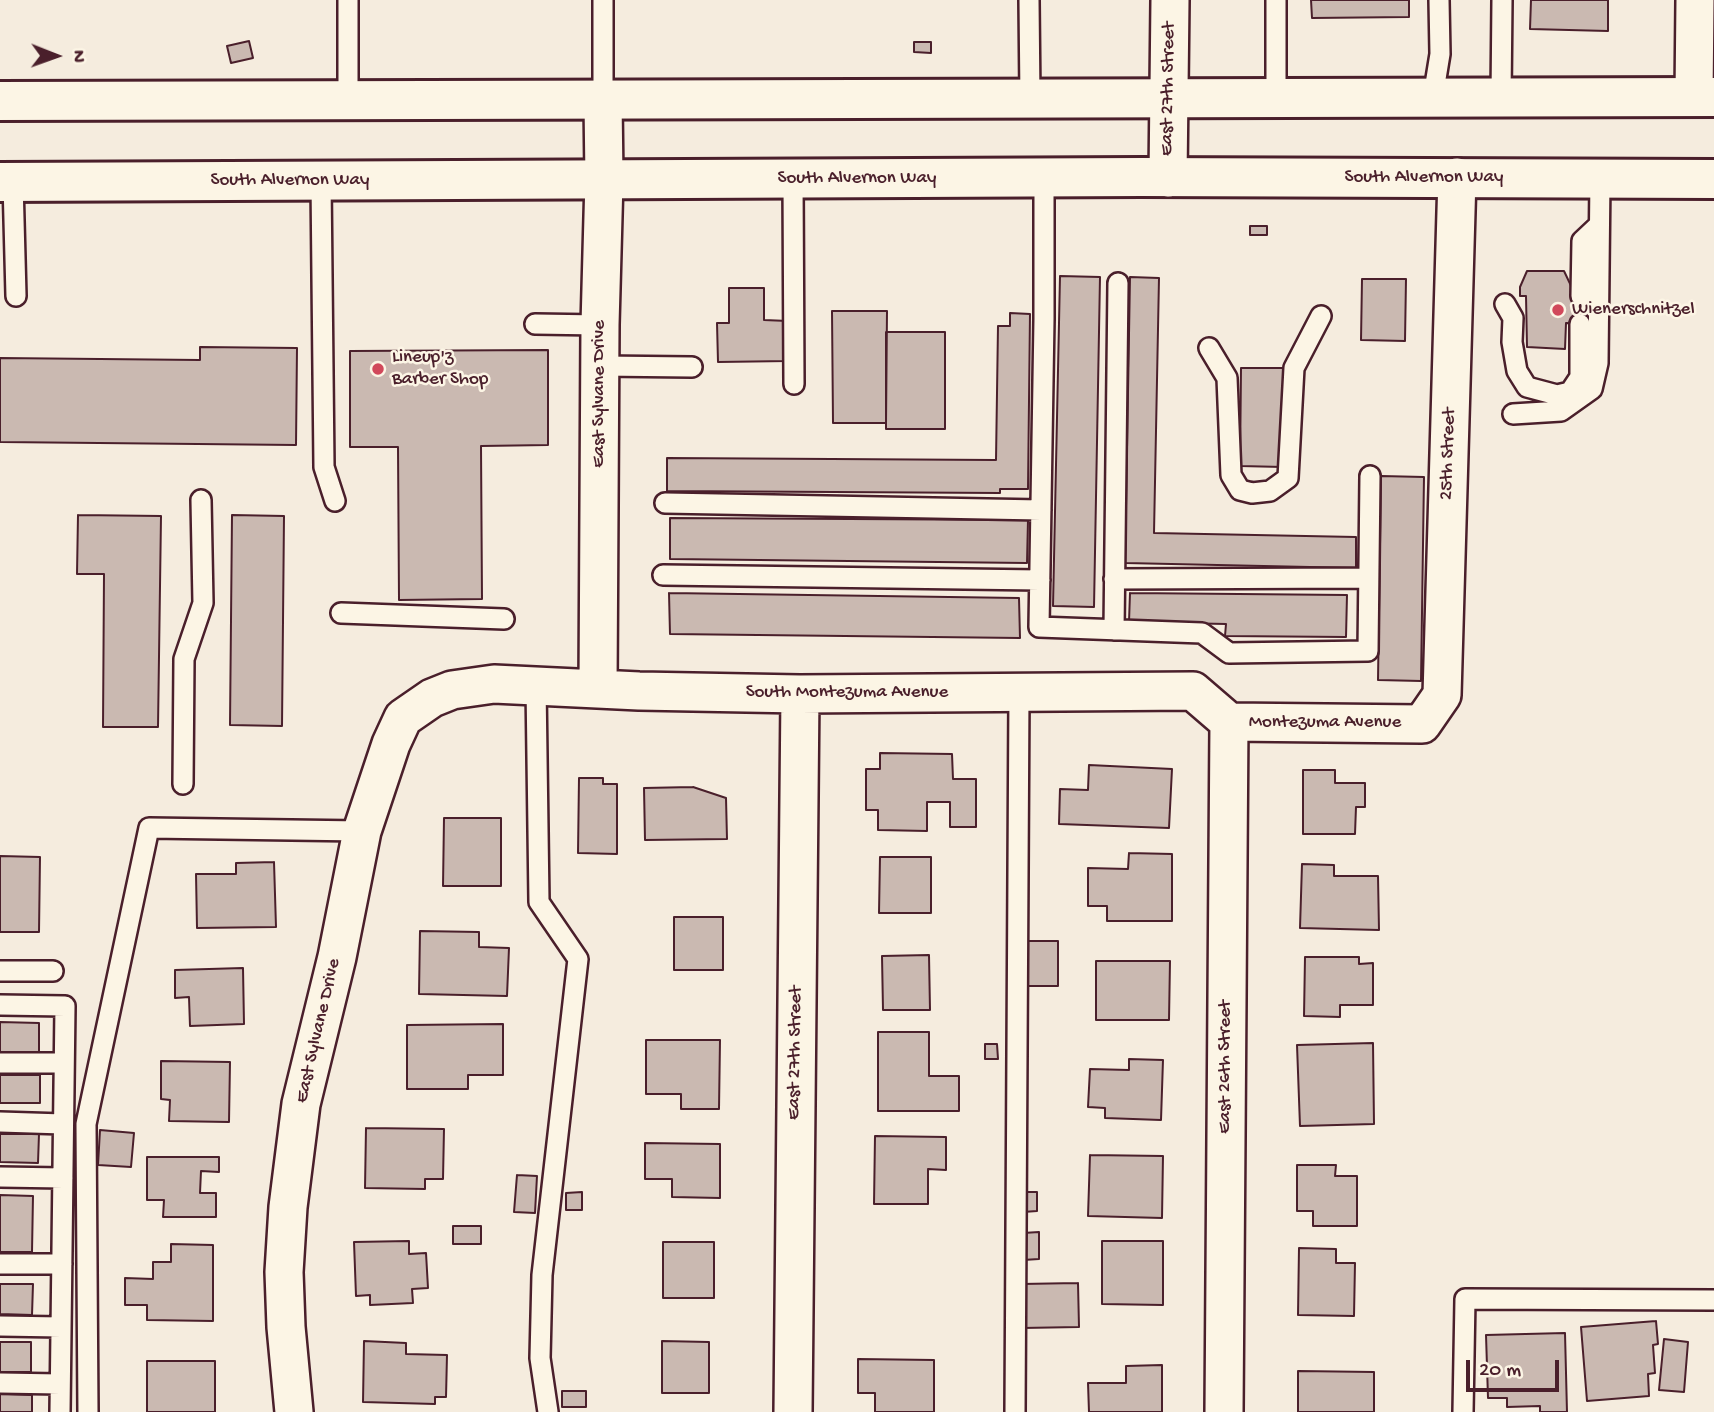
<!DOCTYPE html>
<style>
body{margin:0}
#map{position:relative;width:1714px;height:1412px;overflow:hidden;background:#f5ecde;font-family:"Gochi Hand",sans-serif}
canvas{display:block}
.north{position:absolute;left:21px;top:21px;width:70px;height:70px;-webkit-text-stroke:5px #fcf5e5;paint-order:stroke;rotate:91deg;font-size:19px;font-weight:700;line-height:28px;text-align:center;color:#4a1f2b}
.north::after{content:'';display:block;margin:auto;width:24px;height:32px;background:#4a1f2b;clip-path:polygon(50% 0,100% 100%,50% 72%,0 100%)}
.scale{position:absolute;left:1466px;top:1360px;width:93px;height:32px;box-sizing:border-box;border:4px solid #4a1f2b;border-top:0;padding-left:9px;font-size:21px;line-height:24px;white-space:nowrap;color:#4a1f2b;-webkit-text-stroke:5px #fcf5e5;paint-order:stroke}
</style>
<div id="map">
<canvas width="1714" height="1412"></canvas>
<div class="north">N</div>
<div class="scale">20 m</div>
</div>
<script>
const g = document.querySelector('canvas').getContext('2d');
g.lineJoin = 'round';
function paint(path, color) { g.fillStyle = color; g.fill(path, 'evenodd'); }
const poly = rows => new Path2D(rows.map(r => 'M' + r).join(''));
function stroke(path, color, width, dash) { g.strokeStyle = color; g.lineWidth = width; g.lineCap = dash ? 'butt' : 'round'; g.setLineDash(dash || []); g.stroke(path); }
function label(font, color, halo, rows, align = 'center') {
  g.font = font + ' "Gochi Hand",sans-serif'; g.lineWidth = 5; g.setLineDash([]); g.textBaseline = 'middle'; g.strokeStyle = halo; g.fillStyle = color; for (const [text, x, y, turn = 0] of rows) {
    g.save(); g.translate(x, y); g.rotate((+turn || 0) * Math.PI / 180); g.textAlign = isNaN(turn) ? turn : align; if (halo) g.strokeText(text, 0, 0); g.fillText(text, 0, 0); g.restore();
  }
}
const building = poly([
 [1311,0,1409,0,1409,17,1312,18,1311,0],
 [1531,0,1608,0,1608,31,1530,29,1531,0],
 [249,41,253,58,231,63,227,46,249,41],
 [914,42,931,42,931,53,914,52,914,42],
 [1250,226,1267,226,1267,235,1250,235,1250,226],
 [1527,271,1564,271,1573,290,1589,297,1589,324,1566,323,1565,349,1527,347,1526,296,1520,296,1520,287,1527,271],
 [1060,276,1100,277,1094,607,1053,606,1060,276],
 [1130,277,1159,278,1154,533,1356,537,1356,568,1125,563,1130,277],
 [1362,279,1406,279,1405,341,1361,340,1362,279],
 [729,288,764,288,764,320,788,321,788,361,718,362,717,323,729,323,729,288],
 [832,311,887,311,886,423,833,423,832,311],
 [1010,313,1030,314,1028,489,1000,489,1000,493,667,491,667,458,996,460,998,326,1010,326,1010,313],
 [886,332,945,332,945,429,886,429,886,332],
 [200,347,297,348,296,445,0,442,0,358,200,360,200,347],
 [548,350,548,445,481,446,482,599,399,600,398,447,350,447,350,351,548,350],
 [1241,368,1284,368,1283,467,1240,466,1241,368],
 [1381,476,1424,477,1421,681,1378,680,1381,476],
 [78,515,161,516,158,727,103,727,104,574,77,574,78,515],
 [232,515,284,516,282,726,230,725,232,515],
 [670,518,1028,520,1027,563,670,559,670,518],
 [669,593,1019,598,1020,638,670,634,669,593],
 [1130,593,1347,595,1346,637,1225,636,1226,624,1129,622,1130,593],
 [880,753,952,754,953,779,976,779,976,827,950,827,950,802,927,802,927,831,878,830,878,810,866,810,866,769,880,769,880,753],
 [1089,765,1172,769,1169,828,1059,824,1060,789,1088,790,1089,765],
 [1303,770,1335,770,1335,783,1365,783,1365,807,1356,807,1355,834,1303,834,1303,770],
 [579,778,603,778,603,784,617,784,617,854,578,853,579,778],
 [693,787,726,798,727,839,645,840,644,788,693,787],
 [444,818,501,818,501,886,443,886,444,818],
 [1129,853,1172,854,1172,921,1107,921,1107,906,1088,906,1088,868,1128,869,1129,853],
 [0,856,40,857,39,932,0,932,0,856],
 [880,857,931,857,931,913,879,913,880,857],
 [274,862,276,927,197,928,196,874,236,874,236,863,274,862],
 [1302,864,1334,865,1334,876,1378,876,1379,930,1300,928,1302,864],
 [674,917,723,917,723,970,674,970,674,917],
 [420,931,479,932,479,947,509,948,507,996,419,994,420,931],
 [1025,941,1058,941,1058,986,1025,986,1025,941],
 [929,955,930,1010,883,1010,882,956,929,955],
 [1305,957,1359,957,1359,964,1373,963,1373,1005,1340,1005,1340,1017,1304,1016,1305,957],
 [1096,961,1170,961,1169,1020,1096,1020,1096,961],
 [243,968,244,1024,190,1026,189,997,175,998,175,970,243,968],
 [0,1022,39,1023,39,1053,0,1052,0,1022],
 [503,1024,503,1075,468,1075,468,1089,407,1089,407,1025,503,1024],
 [878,1032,929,1032,929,1076,959,1076,959,1111,878,1111,878,1032],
 [646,1040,720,1040,719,1109,681,1109,681,1094,646,1094,646,1040],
 [1373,1043,1374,1124,1300,1126,1297,1045,1373,1043],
 [985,1044,997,1044,998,1059,985,1059,985,1044],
 [1129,1059,1163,1060,1161,1120,1105,1118,1105,1108,1088,1107,1090,1069,1129,1070,1129,1059],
 [161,1061,230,1062,229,1122,169,1121,170,1100,161,1099,161,1061],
 [0,1075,40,1075,40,1103,0,1103,0,1075],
 [366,1128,444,1129,443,1179,425,1179,425,1189,365,1188,366,1128],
 [100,1130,134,1133,131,1167,98,1165,100,1130],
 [0,1134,39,1134,38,1163,0,1162,0,1134],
 [875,1136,946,1137,946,1170,928,1169,928,1204,874,1204,875,1136],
 [645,1143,720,1144,720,1198,672,1197,672,1179,645,1179,645,1143],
 [1090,1155,1163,1156,1162,1218,1088,1216,1090,1155],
 [147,1157,219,1157,219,1172,201,1171,200,1193,216,1193,216,1217,163,1217,164,1200,147,1200,147,1157],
 [1297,1165,1336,1165,1335,1176,1357,1176,1357,1226,1313,1226,1313,1211,1297,1211,1297,1165],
 [517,1175,537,1176,535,1213,514,1212,517,1175],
 [582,1192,582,1210,566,1210,566,1193,582,1192],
 [1022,1192,1037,1192,1037,1211,1023,1212,1022,1192],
 [0,1195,33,1196,32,1252,0,1252,0,1195],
 [453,1226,481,1226,481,1244,453,1244,453,1226],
 [1039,1232,1039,1259,1023,1260,1023,1233,1039,1232],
 [409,1241,409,1254,426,1253,428,1288,412,1289,413,1303,370,1305,370,1295,356,1296,354,1242,409,1241],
 [1102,1241,1163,1241,1163,1305,1102,1304,1102,1241],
 [663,1242,714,1242,714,1298,663,1298,663,1242],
 [171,1244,213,1245,213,1321,147,1320,147,1305,125,1305,125,1278,153,1279,153,1262,171,1262,171,1244],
 [1299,1248,1336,1249,1336,1263,1355,1263,1354,1316,1298,1315,1299,1248],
 [1078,1283,1079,1327,1022,1328,1021,1284,1078,1283],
 [0,1284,33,1284,32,1315,0,1314,0,1284],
 [1656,1321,1658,1344,1653,1345,1655,1373,1648,1374,1649,1396,1587,1401,1581,1327,1656,1321],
 [1565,1333,1567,1412,1540,1412,1540,1406,1507,1407,1507,1398,1488,1398,1486,1335,1565,1333],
 [1664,1339,1688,1342,1684,1392,1659,1390,1664,1339],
 [364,1341,406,1343,406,1354,447,1355,446,1397,435,1397,435,1404,363,1402,364,1341],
 [662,1341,709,1342,709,1393,662,1393,662,1341],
 [0,1342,31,1342,31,1372,0,1372,0,1342],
 [858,1359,934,1360,934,1412,875,1412,875,1393,858,1393,858,1359],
 [147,1361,215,1361,215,1412,147,1412,147,1361],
 [1162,1365,1162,1412,1089,1412,1088,1383,1126,1383,1126,1366,1162,1365],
 [1298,1371,1374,1372,1374,1412,1298,1412,1298,1371],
 [562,1391,586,1391,586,1407,562,1407,562,1391],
 [0,1394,32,1395,32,1412,0,1412,0,1394]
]);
const lane = poly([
 [603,0,603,100],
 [1029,0,1030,99],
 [1433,97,1440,54,1439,0],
 [1501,97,1502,0],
 [1276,98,1276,0],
 [348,101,348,0],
 [1044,178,1044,319,1039,627,1202,633,1229,653,1368,651,1370,476],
 [793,179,794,384],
 [321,181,324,467,335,501],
 [13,182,16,296],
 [1581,296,1582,241,1599,225],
 [1505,304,1513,318,1512,342,1517,371,1527,387,1557,395,1570,392,1580,377,1580,324],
 [535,324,600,325],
 [1209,348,1227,378,1231,475,1240,490,1252,493,1270,491,1288,478,1294,368,1321,316],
 [600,366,692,367],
 [1513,414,1561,411,1592,389,1598,363,1600,178],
 [665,503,1041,510],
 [663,575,1040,580],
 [1114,579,1368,578],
 [341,613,504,619],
 [1114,630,1118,283],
 [536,685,539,902,578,959,542,1275,540,1358,548,1412],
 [183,784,184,659,203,603,201,500],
 [0,971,53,971],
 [0,1005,65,1006,60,1412],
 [0,1063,64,1063],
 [0,1122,63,1124],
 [0,1177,63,1178],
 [0,1264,62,1264],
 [0,1326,61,1327],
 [0,1383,60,1384],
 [88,1412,86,1124,149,828,362,831],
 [1015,1412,1019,692],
 [1463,1412,1465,1299,1714,1300]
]);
const street = poly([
 [1694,97,1695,0],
 [1168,178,1170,0],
 [598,688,600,325,604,180,603,100],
 [1229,722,1422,724,1442,695,1457,177],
 [294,1412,286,1327,284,1272,288,1207,301,1104,337,957,362,831,391,744,403,718,432,698,452,690,494,684,639,691,800,694,1193,691,1229,722],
 [793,1412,800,694],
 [1224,1412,1229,722]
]);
const primary = poly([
 [0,101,1714,97],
 [0,182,1142,177,1714,179]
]);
const markers = [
 [1558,310,7,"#d1495b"],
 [378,369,7,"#d1495b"]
];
const streetNames = [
 ["East 27th Street",1169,89,-89],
 ["South Alvernon Way",1424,178],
 ["South Alvernon Way",857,179],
 ["South Alvernon Way",290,181],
 ["East Sylvane Drive",600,394,-90],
 ["25th Street",1449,454,-88],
 ["South Montezuma Avenue",847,693],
 ["Montezuma Avenue",1325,723],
 ["East Sylvane Drive",319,1031,-77],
 ["East 27th Street",796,1053,-89],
 ["East 26th Street",1226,1067,-90]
];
const poiNames = [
 ["Wienerschnitzel",1572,310],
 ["Lineup'z",392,358],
 ["Barber Shop",392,380]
];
paint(building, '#cab9b1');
stroke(building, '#4a1f2b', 2);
stroke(lane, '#4a1f2b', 24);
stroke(street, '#4a1f2b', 42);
stroke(primary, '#4a1f2b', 44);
stroke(lane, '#fcf5e5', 19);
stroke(street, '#fcf5e5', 37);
stroke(primary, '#fcf5e5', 38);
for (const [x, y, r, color] of markers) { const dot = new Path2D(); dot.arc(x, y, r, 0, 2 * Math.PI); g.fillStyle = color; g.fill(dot); stroke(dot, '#fcf5e5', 2.5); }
label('19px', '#4a1f2b', '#fcf5e5', streetNames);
label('19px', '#4a1f2b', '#fcf5e5', poiNames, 'left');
</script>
